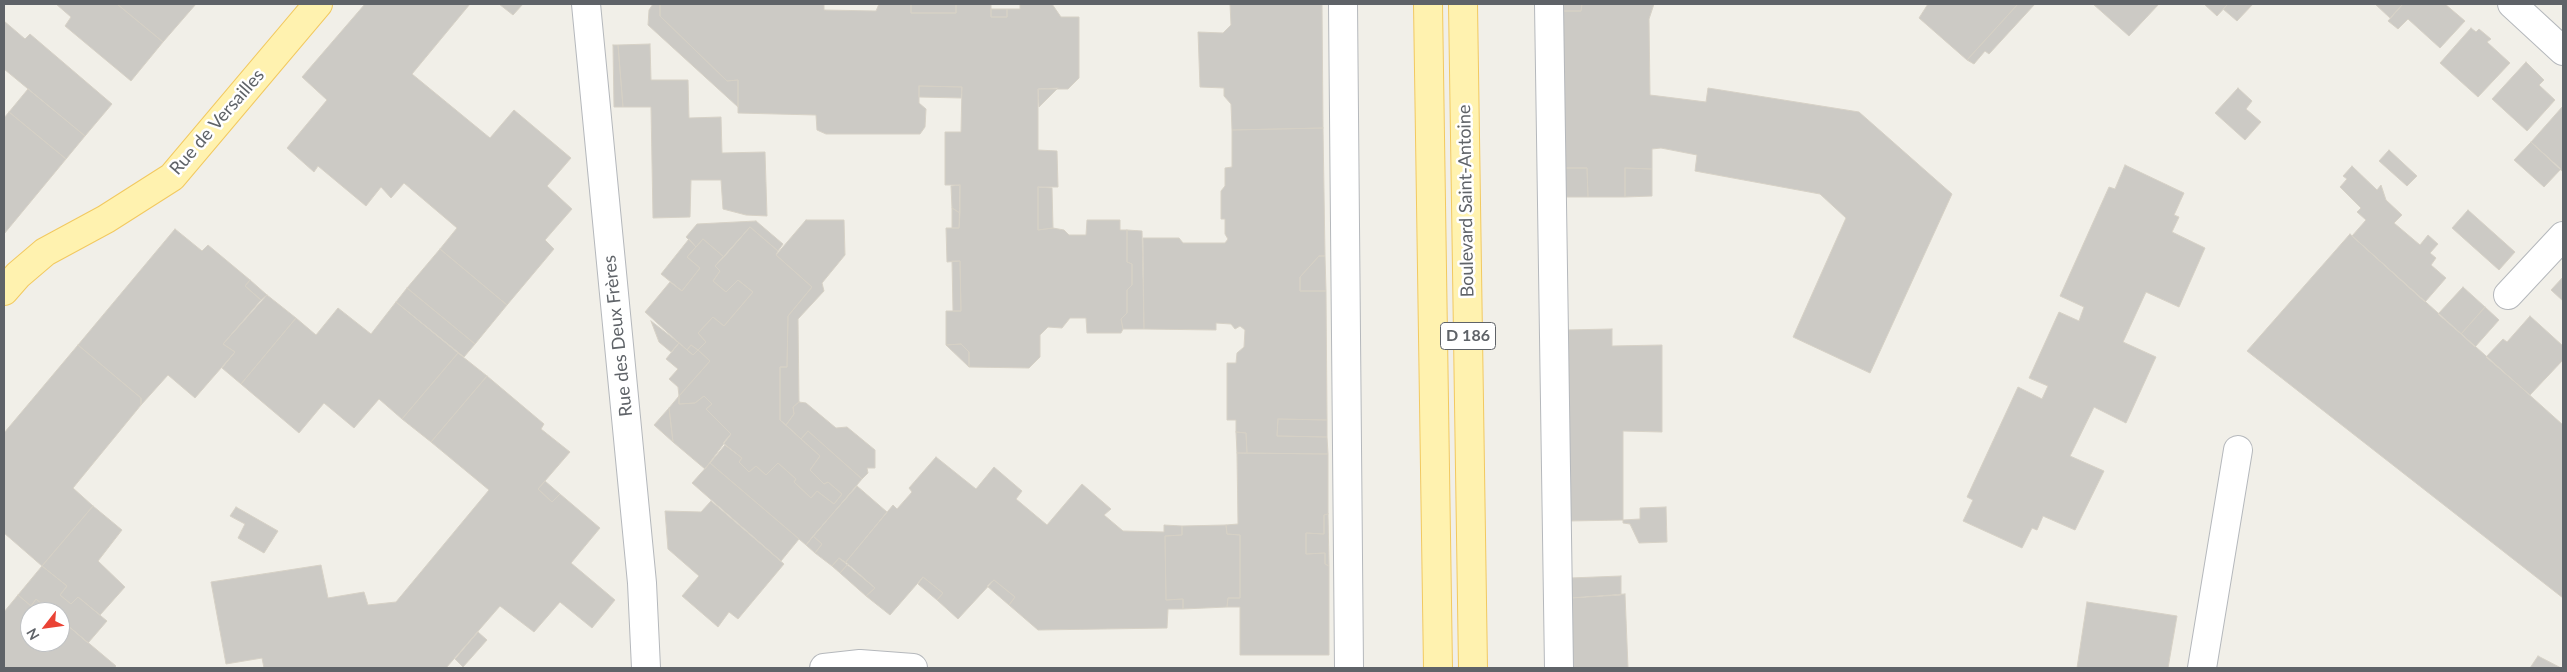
<!DOCTYPE html>
<meta charset="utf-8">
<style>
body{margin:0}
#map{position:relative;width:2567px;height:672px;overflow:hidden;background:#f1efe8;font-family:Lato,sans-serif}
canvas{display:block}
.frame{position:absolute;inset:0;border:5px solid #5f6368;pointer-events:none}
.north{position:absolute;left:20px;top:602px;width:50px;height:50px;box-sizing:border-box;background:#fff;border:1px solid #bfc1c3;border-radius:50%;rotate:240deg;font-size:14px;font-weight:700;line-height:20px;text-align:center;color:#5f6368}
.north::after{content:'';display:block;margin:auto;width:18px;height:22px;background:#ea4335;clip-path:polygon(50% 0,100% 100%,50% 72%,0 100%)}
</style>
<div id="map">
<canvas width="2567" height="672"></canvas>
<div class="frame"></div>
<div class="north">N</div>
</div>
<script>
const g = document.querySelector('canvas').getContext('2d');
g.lineJoin = 'round';
function paint(path, color) { g.fillStyle = color; g.fill(path, 'evenodd'); }
const poly = rows => new Path2D(rows.map(r => 'M' + r).join(''));
function stroke(path, color, width, dash) { g.strokeStyle = color; g.lineWidth = width; g.lineCap = dash ? 'butt' : 'round'; g.setLineDash(dash || []); g.stroke(path); }
function label(font, color, halo, rows, align = 'center') {
  g.font = font + ' Lato,sans-serif'; g.lineWidth = 5; g.setLineDash([]); g.textBaseline = 'middle'; g.strokeStyle = halo; g.fillStyle = color; for (const [text, x, y, turn = 0] of rows) {
    g.save(); g.translate(x, y); g.rotate((+turn || 0) * Math.PI / 180); g.textAlign = isNaN(turn) ? turn : align; if (halo) g.strokeText(text, 0, 0); g.fillText(text, 0, 0); g.restore();
  }
}
const building = poly([
 [56,4,117,4,163,42,131,81,65,26,71,17,56,4],
 [117,4,196,4,163,42,117,4],
 [365,4,470,4,412,74,490,138,514,110,571,158,547,186,572,209,545,240,554,249,507,305,440,249,457,228,404,183,391,198,381,187,366,206,318,166,314,172,287,148,327,100,302,77,365,4],
 [499,4,523,4,513,15,499,4],
 [653,4,660,4,660,16,727,81,738,80,738,107,648,25,649,10,653,4],
 [660,4,824,4,824,10,876,11,879,4,911,4,911,13,956,13,956,4,991,4,991,17,1007,17,1007,9,1020,9,1020,4,1052,4,1061,17,1079,17,1079,78,1068,89,1038,89,1038,150,1057,151,1058,187,1038,187,1038,230,1053,228,1064,230,1069,235,1086,235,1087,220,1120,220,1120,230,1127,230,1127,262,1132,264,1132,285,1127,290,1127,313,1121,319,1123,329,1121,333,1087,333,1086,318,1070,318,1062,328,1048,327,1040,335,1040,357,1029,368,969,367,969,352,961,344,946,345,946,311,961,311,960,261,947,262,946,228,959,228,960,185,945,185,945,132,961,132,962,87,919,86,919,103,926,109,925,127,920,134,826,134,817,130,816,115,738,113,738,80,727,81,660,16,660,4],
 [911,4,956,4,956,13,911,13,911,4],
 [1230,4,1322,4,1323,128,1232,130,1231,104,1224,96,1224,88,1200,87,1198,32,1223,33,1231,25,1230,4],
 [1562,4,1582,4,1581,11,1562,11,1562,4],
 [1582,4,1654,4,1649,19,1650,95,1706,102,1708,88,1859,112,1952,194,1870,373,1793,337,1846,218,1820,194,1695,171,1697,155,1661,148,1652,149,1652,169,1625,168,1625,197,1588,197,1587,168,1564,168,1562,11,1581,11,1582,4],
 [1928,4,2018,4,1967,60,1919,18,1928,4],
 [2018,4,2035,4,1989,54,1985,51,1974,64,1967,60,2018,4],
 [2093,4,2159,4,2129,36,2093,4],
 [2204,4,2228,4,2217,16,2204,4],
 [2228,4,2253,4,2237,21,2223,9,2228,4],
 [2375,4,2403,4,2390,18,2375,4],
 [2403,4,2445,4,2465,21,2440,48,2408,19,2398,29,2388,21,2403,4],
 [991,9,1007,9,1007,17,991,17,991,9],
 [4,21,25,39,30,34,112,104,85,136,4,69,4,21],
 [2471,28,2476,32,2479,29,2491,39,2487,42,2510,63,2478,97,2440,63,2471,28],
 [650,44,651,80,688,80,689,118,721,117,722,153,765,152,767,216,746,215,723,209,721,180,691,180,690,217,653,218,651,107,623,107,618,45,650,44],
 [613,45,618,45,623,107,614,107,613,45],
 [2526,62,2544,80,2539,85,2555,100,2527,131,2492,99,2526,62],
 [919,86,962,87,961,98,919,97,919,86],
 [1058,88,1039,107,1038,89,1058,88],
 [2238,88,2252,101,2246,109,2261,122,2245,140,2215,113,2238,88],
 [28,89,85,136,66,159,9,112,28,89],
 [2563,106,2563,172,2531,142,2563,106],
 [9,112,66,159,4,234,4,118,9,112],
 [1323,128,1325,256,1319,256,1300,277,1300,291,1326,291,1327,420,1278,419,1277,436,1327,437,1328,454,1247,453,1246,433,1236,432,1236,420,1227,420,1227,363,1236,363,1237,353,1244,347,1245,330,1240,326,1235,329,1231,324,1216,323,1216,330,1144,329,1143,238,1179,238,1183,243,1225,243,1228,239,1225,234,1225,219,1221,219,1221,191,1225,186,1225,168,1232,167,1232,130,1323,128],
 [2531,142,2561,169,2544,187,2514,160,2531,142],
 [2389,150,2417,176,2407,186,2379,161,2389,150],
 [2125,165,2184,193,2174,215,2179,217,2172,232,2205,248,2179,307,2146,292,2123,342,2156,357,2126,423,2094,407,2070,456,2104,471,2075,530,2043,516,2037,530,2032,528,2022,548,1963,521,1973,500,1967,497,2018,387,2042,399,2048,386,2029,378,2059,312,2079,321,2084,307,2060,296,2109,187,2115,189,2125,165],
 [2352,166,2377,190,2381,185,2386,200,2402,215,2394,223,2420,245,2428,235,2438,244,2430,253,2436,258,2431,265,2446,278,2425,302,2352,236,2366,220,2357,212,2361,208,2340,187,2347,179,2343,176,2352,166],
 [1564,168,1587,168,1588,197,1564,197,1564,168],
 [1625,168,1652,169,1652,196,1625,197,1625,168],
 [960,185,960,213,952,208,951,186,960,185],
 [1038,187,1052,188,1053,228,1038,230,1038,187],
 [952,208,960,213,959,228,952,228,952,208],
 [2468,210,2515,252,2499,270,2452,228,2468,210],
 [806,220,844,220,845,255,822,283,824,291,798,319,799,402,793,407,794,414,786,425,780,420,780,367,787,367,788,316,812,287,776,255,806,220],
 [756,221,783,244,778,251,750,227,724,257,703,239,696,247,686,237,697,224,756,221],
 [750,227,778,251,776,255,812,287,788,316,787,367,780,367,780,420,820,456,810,470,824,484,828,482,842,494,834,504,817,491,811,498,794,482,796,479,778,463,766,475,756,466,749,472,739,462,742,458,723,443,731,434,706,409,712,404,704,396,695,403,679,404,679,396,710,361,698,350,706,342,698,333,713,317,724,326,753,292,738,280,726,292,713,281,720,271,715,266,750,227],
 [175,229,202,251,208,245,250,280,245,286,261,300,223,344,235,352,195,398,168,375,141,405,141,398,78,345,175,229],
 [1127,230,1142,231,1144,329,1123,329,1121,319,1127,313,1127,290,1132,285,1132,264,1127,262,1127,230],
 [2350,234,2563,425,2563,598,2247,351,2350,234],
 [689,239,696,247,687,257,700,268,682,291,661,274,689,239],
 [703,239,724,257,715,266,720,271,713,281,726,292,738,280,753,292,724,326,713,317,698,333,706,342,698,350,691,345,687,350,645,312,670,282,682,291,700,268,687,257,703,239],
 [440,249,507,305,475,344,407,288,440,249],
 [1319,256,1325,256,1326,291,1300,291,1300,277,1319,256],
 [952,261,960,261,961,311,953,311,952,261],
 [2563,277,2563,301,2551,290,2563,277],
 [250,280,267,295,261,300,245,286,250,280],
 [2463,287,2485,307,2461,334,2438,314,2463,287],
 [407,288,475,344,464,357,396,302,407,288],
 [267,295,296,318,241,384,222,368,235,352,223,344,267,295],
 [396,302,458,353,402,419,379,399,354,428,324,403,299,433,241,384,296,318,316,335,338,308,371,334,396,302],
 [2485,307,2499,320,2475,347,2461,334,2485,307],
 [2530,316,2563,346,2563,360,2530,395,2486,357,2503,339,2507,342,2530,316],
 [651,321,679,343,671,352,659,342,651,321],
 [1612,329,1612,346,1662,345,1662,432,1623,431,1623,520,1569,521,1566,330,1612,329],
 [679,343,693,355,698,350,710,361,679,396,678,387,669,379,678,369,666,359,679,343],
 [961,344,969,352,969,367,946,345,961,344],
 [78,345,141,398,141,405,73,488,93,506,42,566,4,533,4,433,78,345],
 [691,345,698,350,693,355,687,350,691,345],
 [458,353,487,376,431,442,402,419,458,353],
 [487,376,544,424,541,429,570,452,538,489,552,502,560,494,600,528,571,563,615,600,592,628,560,602,534,632,500,606,446,668,264,668,262,658,226,664,211,582,321,565,328,598,364,592,368,605,396,602,489,490,431,442,487,376],
 [679,396,679,404,695,403,704,396,712,404,706,409,731,434,705,469,673,442,669,408,679,396],
 [799,402,806,403,836,428,847,427,875,450,875,468,867,468,868,473,862,479,808,431,801,439,786,425,794,414,793,407,799,402],
 [669,408,673,442,654,425,669,408],
 [1278,419,1327,420,1327,437,1277,436,1278,419],
 [808,431,862,479,806,545,710,463,725,445,742,458,739,462,749,472,756,466,766,475,778,463,796,479,794,482,811,498,817,491,834,504,842,494,828,482,824,484,810,470,820,456,801,439,808,431],
 [1236,432,1246,433,1247,453,1237,453,1236,432],
 [1237,453,1328,454,1328,514,1324,515,1324,534,1306,533,1306,554,1325,553,1325,564,1329,566,1329,655,1240,655,1240,607,1227,607,1228,598,1240,598,1240,535,1227,534,1226,525,1238,524,1237,453],
 [936,457,976,489,994,467,1022,491,1016,499,1047,525,1082,484,1111,509,1104,515,1123,531,1164,532,1164,525,1182,526,1182,535,1165,536,1166,600,1183,599,1183,609,1168,609,1167,628,1038,630,1009,605,1015,597,994,580,958,619,937,600,943,593,923,577,890,615,866,596,875,588,845,563,893,505,897,509,912,492,909,488,936,457],
 [710,463,799,539,781,561,692,483,710,463],
 [545,481,560,494,552,502,538,489,545,481],
 [857,486,887,512,845,563,839,558,832,566,815,553,822,544,813,536,857,486],
 [711,501,784,564,738,619,729,612,718,627,682,596,699,576,668,549,665,511,701,512,711,501],
 [93,506,122,530,98,561,125,587,100,615,78,597,71,604,60,595,67,586,42,566,93,506],
 [236,507,278,531,264,553,238,538,245,524,230,516,236,507],
 [1666,507,1667,542,1639,543,1630,524,1623,523,1623,520,1640,519,1640,508,1666,507],
 [1328,514,1329,566,1325,564,1325,553,1306,554,1306,533,1324,534,1324,515,1328,514],
 [1226,525,1227,534,1240,535,1240,598,1228,598,1227,607,1183,609,1183,599,1166,600,1165,536,1182,535,1182,526,1226,525],
 [813,536,822,544,815,553,806,545,813,536],
 [839,558,848,564,840,573,832,566,839,558],
 [848,564,875,588,866,596,840,573,848,564],
 [42,566,67,586,60,595,71,604,78,597,107,621,88,643,60,619,60,612,51,612,36,599,31,606,18,595,42,566],
 [1621,576,1621,595,1570,598,1570,578,1621,576],
 [923,577,943,593,937,600,918,584,923,577],
 [994,580,1015,597,1009,605,987,586,994,580],
 [1625,594,1628,668,1572,668,1570,598,1625,594],
 [18,595,31,606,36,599,51,612,30,612,30,642,60,642,60,619,116,666,114,668,4,668,4,612,18,595],
 [2087,602,2177,616,2168,668,2077,668,2087,602],
 [478,632,487,640,463,667,455,659,478,632],
 [2538,656,2561,668,2530,668,2538,656]
]);
const minor = poly([
 [586,4,642,583,646,668],
 [1343,4,1349,668],
 [1549,4,1559,668],
 [2512,4,2563,51],
 [2508,295,2563,236],
 [824,668,860,664,913,668],
 [2202,668,2238,450]
]);
const major = poly([
 [1428,4,1438,668],
 [1463,4,1473,668],
 [4,291,18,275,45,252,106,219,172,177,318,4]
]);
const shields = [
 [1468,336,55]
];
const shieldNames = [
 ["D 186",1468,336]
];
const streetNames = [
 ["Rue de Versailles",217,122,-49],
 ["Boulevard Saint-Antoine",1466,201,-91],
 ["Rue des Deux Frères",618,336,-96]
];
paint(building, '#cccac5');
stroke(building, '#d6d1c6', 1);
stroke(minor, '#b5b8bc', 30);
stroke(major, '#f2c960', 30);
stroke(minor, '#fff', 28);
stroke(major, '#fff2af', 28);
for (const [x, y, w] of shields) { const box = new Path2D(); box.roundRect(x - w / 2, y - 13.5, w, 27, 4); g.fillStyle = '#fff'; g.fill(box); stroke(box, '#5f6368', 1); }
label('bold 16px', '#5f6368', null, shieldNames);
label('18px', '#5f6368', '#fff', streetNames);
</script>
